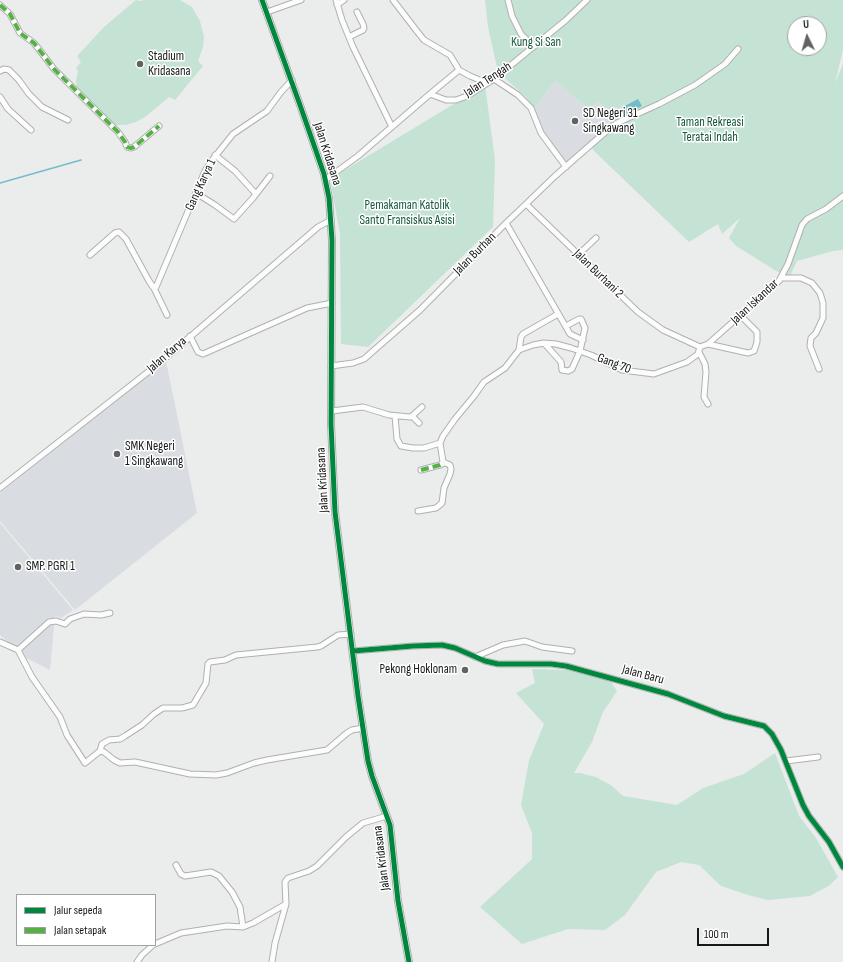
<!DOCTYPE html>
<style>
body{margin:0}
#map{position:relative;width:843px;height:962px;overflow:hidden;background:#ebecec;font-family:"Sofia Sans Condensed",sans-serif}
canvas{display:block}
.legend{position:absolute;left:16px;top:894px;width:140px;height:52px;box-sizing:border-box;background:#fff;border:1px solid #a2a2a2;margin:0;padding:5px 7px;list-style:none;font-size:12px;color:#161717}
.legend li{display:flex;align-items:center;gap:8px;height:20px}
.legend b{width:20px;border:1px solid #a2a2a2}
.north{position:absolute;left:787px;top:16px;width:40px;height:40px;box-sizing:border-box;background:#fff;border:1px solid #a2a2a2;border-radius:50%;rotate:355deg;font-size:11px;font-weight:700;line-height:16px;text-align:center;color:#161717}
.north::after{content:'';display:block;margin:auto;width:14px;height:18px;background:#616262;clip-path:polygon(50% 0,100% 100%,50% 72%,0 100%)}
.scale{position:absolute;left:697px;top:928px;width:72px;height:18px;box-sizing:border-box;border:2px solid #161717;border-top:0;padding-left:5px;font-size:12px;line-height:14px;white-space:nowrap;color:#161717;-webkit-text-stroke:3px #fff;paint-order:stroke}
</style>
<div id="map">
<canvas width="843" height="962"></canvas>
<ul class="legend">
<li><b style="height:5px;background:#00873e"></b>Jalur sepeda</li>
<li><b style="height:5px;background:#55b145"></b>Jalan setapak</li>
</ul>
<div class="north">U</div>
<div class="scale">100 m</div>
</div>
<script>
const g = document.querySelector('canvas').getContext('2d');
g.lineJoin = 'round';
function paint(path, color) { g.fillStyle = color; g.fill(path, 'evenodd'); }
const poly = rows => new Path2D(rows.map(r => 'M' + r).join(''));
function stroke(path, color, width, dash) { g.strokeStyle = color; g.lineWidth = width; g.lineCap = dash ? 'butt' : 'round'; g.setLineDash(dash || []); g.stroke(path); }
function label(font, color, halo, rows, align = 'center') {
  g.font = font + ' "Sofia Sans Condensed",sans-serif'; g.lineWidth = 3; g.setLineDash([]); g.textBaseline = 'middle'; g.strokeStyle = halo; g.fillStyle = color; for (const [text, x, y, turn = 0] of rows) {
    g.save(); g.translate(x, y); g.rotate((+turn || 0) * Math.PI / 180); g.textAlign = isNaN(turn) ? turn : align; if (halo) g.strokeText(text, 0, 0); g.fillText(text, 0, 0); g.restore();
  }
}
const built = poly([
 [555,81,589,109,599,101,614,119,591,142,565,163,541,132,540,123,534,109],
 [166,361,197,513,75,610,0,521,0,493],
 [0,523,73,610,61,618,55,616,50,670,28,659,0,635]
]);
const green = poly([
 [136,0,141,1,144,0,180,0,192,7,200,21,204,37,203,47,198,61,203,66,175,100,169,97,145,117,136,122,126,125,113,125,77,90,76,81,78,71,76,68,81,62,77,56,105,26],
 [485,0,843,0,843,50,835,83,843,64,843,250,833,251,797,261,790,276,778,272,736,246,729,238,740,218,722,234,718,224,689,242,593,150,591,142,614,119,599,101,589,109,555,81,534,109,526,97,498,72,488,27],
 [795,24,819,24,819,48,795,48],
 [485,85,495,160,493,227,368,347,341,344,340,234,330,179],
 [532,669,567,670,611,682,617,691,603,712,592,742,574,773,580,773,596,777,612,786,623,796,677,805,703,788,744,774,775,753,799,816,816,838,838,877,830,885,810,896,768,900,748,895,721,886,699,865,681,862,656,872,625,915,605,930,568,929,522,944,480,907,532,859,532,833,521,805,529,760,544,724,516,693,535,683]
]);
const water = poly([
 [638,99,642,106,627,114,623,107]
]);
const stream = poly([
 [0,183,81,160]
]);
const minor = poly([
 [336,0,342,20,353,47,392,127],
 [393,0,416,30,424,40,450,55,459,70,470,76,487,83],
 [508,0,512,16,521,34,533,46],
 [0,5,10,14,20,33,34,43,54,69,118,132,125,142,127,147,131,148,134,147,159,126],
 [337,5,344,0],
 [267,12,301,0],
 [349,37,363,30,364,28,363,24,357,12],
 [0,71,4,69,9,70,18,79,29,94,42,107,68,120],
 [494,79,518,95,531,108,541,133,566,167],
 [430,94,459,70],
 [0,97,8,109,31,130],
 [215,155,235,171,256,194],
 [325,180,358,156,430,94,446,100,456,100,467,96,494,79,566,20,587,0],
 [196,193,215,205,234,219,253,198,270,176],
 [526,204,555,176,610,128,617,123,659,104,695,85,725,64,738,49],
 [506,223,526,204,638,312,663,330,700,347],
 [90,255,115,233,119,232,126,239,149,281,153,287,156,287,205,171,213,159,233,134,267,111,281,92,292,80],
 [578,255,596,238],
 [781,278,801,278,812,283,820,293,823,303,823,318,816,333,811,338,810,346,819,369],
 [153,286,167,315],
 [558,314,523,334,521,337,519,350,533,345,544,343,561,362,562,370,568,371,572,369,580,351,585,328,581,319,579,319,566,326],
 [190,336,198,352,203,354,307,308,332,303],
 [544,343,556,344,571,348,591,355,622,370,654,374,687,362,698,354,700,347],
 [708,344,748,353,754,351,757,342,757,332,741,316],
 [700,347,708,344,779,281,788,264,802,225,807,219,826,209,843,196],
 [699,352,705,364,706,372,704,397,708,404],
 [331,366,353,363,364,359,420,310,506,223,570,334,583,340],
 [332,411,363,407,389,415,410,417,412,416,422,407],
 [395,416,397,439,401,446,413,448,424,448,440,443],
 [412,416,419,423],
 [421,470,440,465,444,463],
 [0,488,162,361,318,227,331,220],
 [418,511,436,508,442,503,444,488,450,474,451,469,450,465,443,462,440,443,443,436,455,419,474,396,484,382,505,368,519,350],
 [0,642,18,650,32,677,60,717,67,735,85,763,100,751,104,752,114,760,120,763,135,762,190,774,216,775,227,773,254,763,267,760,327,750,347,733,352,730,363,728],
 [18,650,49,622,56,621,65,624,70,619,84,614,101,615,110,613],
 [353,651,413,646,442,645,455,648,485,661,498,664,551,664,566,666,668,694,724,716,764,726,772,734,781,750,803,805,809,816,829,842,843,867],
 [475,657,503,645,525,641,542,647,572,651],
 [100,751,102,744,109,740,120,739,125,736,142,725,154,714,163,708,182,708,193,705,206,683,208,664,210,662,225,660,236,655,317,647,321,646,338,635,351,634],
 [786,761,818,757],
 [176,865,181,874,185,876,211,872,219,876,232,892,240,907,243,927],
 [155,944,181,933,227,926,243,927,253,923,286,904,285,882,288,878,309,871,317,866,346,837,363,823,387,816],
 [137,962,142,955,153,945],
 [272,962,275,943,286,904]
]);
const tertiary = poly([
 [262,0,300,105,324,174,329,198,332,240,331,424,335,512,358,696,368,761,372,776,390,825,398,901,409,962]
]);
const quiet = poly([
 [0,5,10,14,20,33,34,43,54,69,118,132,125,142,127,147,131,148,134,147,159,126],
 [421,470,440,465,444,463]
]);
const cycleway = poly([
 [262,0,300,105,324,174,329,198,332,240,331,424,335,512,358,696,368,761,372,776,390,825,398,901,409,962],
 [353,651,413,646,442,645,455,648,485,661,498,664,551,664,566,666,668,694,724,716,764,726,772,734,781,750,803,805,809,816,829,842,843,867]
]);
const markers = [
 [140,64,4,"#616262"],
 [575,121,4,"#616262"],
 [117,454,4,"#616262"],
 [18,567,4,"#616262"],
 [465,670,4,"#616262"]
];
const parkNames = [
 ["Kung Si San",536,43],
 ["Taman Rekreasi",710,123],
 ["Teratai Indah",710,138],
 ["Pemakaman Katolik",407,206],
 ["Santo Fransiskus Asisi",407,221]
];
const poiNames = [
 ["Stadium",148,57],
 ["Kridasana",148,72],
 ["SD Negeri 31",583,114],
 ["Singkawang",583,129],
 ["SMK Negeri",125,447],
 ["1 Singkawang",125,462],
 ["SMP. PGRI 1",26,567],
 ["Pekong Hoklonam",457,670,"right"]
];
const streetNames = [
 ["Jalan Tengah",488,80,-33],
 ["Jalan Kridasana",327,154,72],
 ["Gang Karya 1",201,185,-65],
 ["Jalan Burhan",475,254,-45],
 ["Jalan Burhani 2",598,274,44],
 ["Jalan Iskandar",755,302,-43],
 ["Jalan Karya",167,355,-41],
 ["Gang 70",614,364,21],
 ["Jalan Kridasana",323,480,-93],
 ["Jalan Baru",643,675,15],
 ["Jalan Kridasana",382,858,-97]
];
paint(built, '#d9dde1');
paint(green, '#c5e3d4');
paint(water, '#73bcca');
stroke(stream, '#73bcca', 1.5);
stroke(minor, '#b0b0b0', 7);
stroke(tertiary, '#b0b0b0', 8);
stroke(minor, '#fcfcfc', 5);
stroke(tertiary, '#fcfcfc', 6);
stroke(quiet, '#55b145', 4, [8, 4]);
stroke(cycleway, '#00873e', 5);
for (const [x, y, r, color] of markers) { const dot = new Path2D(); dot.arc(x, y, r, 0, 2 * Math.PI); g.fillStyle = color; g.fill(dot); stroke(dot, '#fff', 1.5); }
label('13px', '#14553c', '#fff', parkNames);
label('13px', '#161717', '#fff', poiNames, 'left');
label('13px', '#161717', '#fff', streetNames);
</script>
